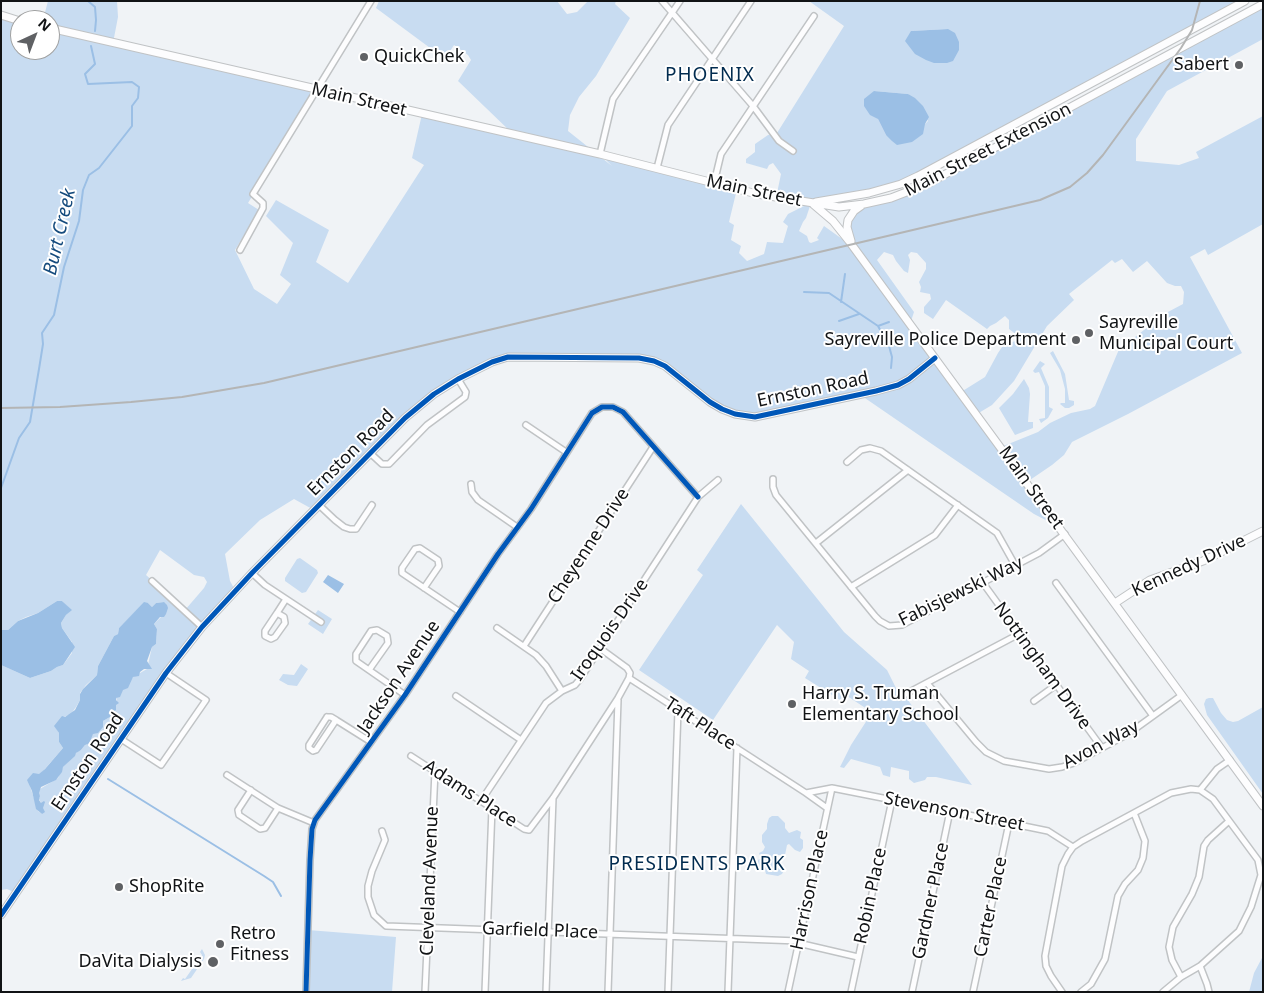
<!DOCTYPE html>
<style>
body{margin:0}
#map{position:relative;width:1264px;height:993px;overflow:hidden;background:#f0f3f6;font-family:"Noto Sans",sans-serif}
canvas{display:block}
.frame{position:absolute;inset:0;border:2px solid #111315;pointer-events:none}
.north{position:absolute;left:10px;top:10px;width:50px;height:50px;box-sizing:border-box;background:#fff;border:1px solid #a0a1a1;border-radius:50%;rotate:43deg;font-size:14px;font-weight:700;line-height:20px;text-align:center;color:#111315}
.north::after{content:'';display:block;margin:auto;width:18px;height:22px;background:#5f6164;clip-path:polygon(50% 0,100% 100%,50% 72%,0 100%)}
</style>
<div id="map">
<canvas width="1264" height="993"></canvas>
<div class="frame"></div>
<div class="north">N</div>
</div>
<script>
const g = document.querySelector('canvas').getContext('2d');
g.lineJoin = 'round';
function paint(path, color) { g.fillStyle = color; g.fill(path, 'evenodd'); }
const poly = rows => new Path2D(rows.map(r => 'M' + r).join(''));
function stroke(path, color, width, dash) { g.strokeStyle = color; g.lineWidth = width; g.lineCap = dash ? 'butt' : 'round'; g.setLineDash(dash || []); g.stroke(path); }
function label(font, color, halo, rows, align = 'center') {
  g.font = font + ' "Noto Sans",sans-serif'; g.lineWidth = 4; g.setLineDash([]); g.textBaseline = 'middle'; g.strokeStyle = halo; g.fillStyle = color; for (const [text, x, y, turn = 0] of rows) {
    g.save(); g.translate(x, y); g.rotate((+turn || 0) * Math.PI / 180); g.textAlign = isNaN(turn) ? turn : align; if (halo) g.strokeText(text, 0, 0); g.fillText(text, 0, 0); g.restore();
  }
}
const green = poly([
 [48,1,117,1,118,17,113,43,317,90,248,203,259,210,235,250,254,289,277,304,291,284,280,275,293,243,266,216,276,200,329,230,316,262,348,283,424,165,412,158,422,114,513,134,458,81,471,60,468,55,454,45,445,59,376,8,379,1,557,1,567,14,577,12,588,1,616,1,615,4,630,18,596,76,579,97,570,115,568,131,612,166,600,154,737,189,729,222,734,225,731,240,741,246,739,253,747,261,764,254,767,242,783,243,788,226,783,222,788,214,810,203,776,198,781,174,773,163,769,165,767,169,746,163,746,159,755,152,755,144,768,135,777,133,844,26,809,1,1245,1,901,184,811,203,806,218,803,222,799,231,807,236,809,242,811,243,819,240,817,238,824,226,852,246,847,227,856,209,909,192,1263,4,1263,39,1167,91,1136,139,1136,161,1179,165,1199,158,1196,152,1263,116,1263,224,1208,255,1205,249,1190,257,1242,353,1128,414,1072,442,1064,455,1052,465,1027,482,1061,528,1034,514,859,394,755,417,735,414,654,361,508,357,434,394,314,510,294,499,260,520,225,554,230,581,235,590,202,627,16,893,7,889,1,890,1,665,30,678,51,671,57,667,63,665,72,653,72,642,62,628,61,623,66,615,71,610,62,601,57,601,38,613,26,617,18,621,8,630,1,630,1,15,20,20,20,50,50,50,50,20,43,20],
 [947,29,947,63,942,63,911,31],
 [874,91,908,94,928,121,925,124,886,135,878,119],
 [884,252,893,255,896,261,904,271,908,273,910,260,908,255,911,252,917,253,926,263,926,269,919,282,921,287,920,292,930,294,931,299,924,307,924,313,933,319,946,300,987,329,990,326,996,323,1005,316,1009,320,1009,329,1017,335,1016,341,1012,342,1006,341,998,353,985,377,961,392,910,324,914,312,877,260],
 [1122,259,1133,272,1147,261,1167,283,1175,286,1181,286,1184,292,1183,304,1166,313,1166,318,1162,316,1135,337,1126,349,1120,347,1095,406,1090,409,1071,413,1050,423,1038,432,1001,447,977,414,992,405,1014,381,1047,326,1074,300,1069,294,1112,260,1115,263],
 [160,550,194,575,204,577,207,582,204,588,185,610,146,575],
 [164,602,162,616,154,624,157,629,156,644,152,647,147,669,133,677,121,691,121,694,116,698,117,701,110,717,103,721,100,731,93,733,87,745,85,745,81,750,78,751,63,767,58,778,40,789,38,793,40,796,39,799,43,807,42,814,38,811,30,786,63,748,59,742,59,733,55,726,64,717,71,714,76,707,80,700,80,693,86,685,97,675,98,666,114,636,118,634,119,628,140,607,148,603,152,607,156,603],
 [1053,351,1065,374,1069,400,1074,401,1074,405,1069,408,1065,408,1060,404,1061,403,1065,403,1065,389,1060,370,1050,353],
 [1040,361,1045,364,1041,368,1049,387,1049,407,1053,409,1048,418,1041,423,1039,419,1045,418,1045,386,1039,372,1035,373,1033,371],
 [1024,379,1029,388,1030,394,1028,422,1033,422,1033,428,1015,435,999,408,1013,394],
 [741,504,844,632,887,670,900,696,904,695,972,785,936,777,927,777,925,780,914,783,909,779,909,771,891,767,890,777,883,775,880,767,851,759,844,768,840,767,851,745,869,717,864,714,867,709,844,694,840,700,805,678,809,671,791,659,794,642,777,625,713,720,639,670,703,575,697,570],
 [300,558,317,570,318,573,306,592,302,593,285,581,285,578,297,559],
 [318,610,332,619,323,634,308,624],
 [301,664,308,669,297,686,288,685,279,680,283,674,294,675],
 [1209,698,1213,698,1221,713,1227,720,1233,722,1238,721,1263,707,1263,794,1207,715,1204,704,1206,699],
 [772,816,778,816,785,823,785,828,789,833,797,830,801,832,800,838,803,840,803,848,800,852,795,850,789,844,787,845,785,855,777,855,785,868,782,874,778,876,766,874,765,870,761,870,757,864,758,860,761,858,759,853,763,851,765,847,762,842,762,835,767,829,767,824,769,818],
 [308,930,396,937,392,992,306,992],
 [202,949,205,955,204,959,191,978,181,981,183,978,185,979,202,955,200,952],
 [1263,956,1263,992,1249,992,1254,973]
]);
const water = poly([
 [948,29,955,33,959,42,959,50,953,61,947,63,934,63,926,60,915,54,905,41,911,31],
 [874,91,908,94,915,98,923,106,929,117,925,124,923,134,912,142,897,145,892,141,886,135,878,119,870,115,864,106,864,99],
 [328,575,344,584,338,593,323,582],
 [57,601,62,601,72,610,66,615,61,623,62,628,75,647,63,665,57,667,51,671,30,678,1,665,1,630,8,630,18,621,38,613],
 [144,602,148,603,152,607,156,603,164,602,167,605,168,608,166,614,164,617,160,617,154,624,157,629,156,644,152,647,147,661,152,669,144,669,140,672,139,676,133,677,128,688,123,690,120,697,116,698,116,700,119,703,116,705,116,710,111,714,110,717,103,721,103,727,98,733,93,734,89,744,85,745,81,750,76,753,75,756,63,767,62,772,56,780,41,787,39,793,40,796,39,800,41,803,44,801,45,802,43,808,45,812,42,814,36,809,32,791,27,780,33,773,39,774,45,769,63,748,59,742,59,733,54,726,62,716,65,717,75,710,80,700,80,694,83,689,97,675,98,666,114,636,118,634,119,628]
]);
const stream = poly([
 [88,1,95,7,96,20,95,31],
 [804,292,829,293,878,326,889,322],
 [841,302,845,274],
 [839,321,859,314],
 [878,326,889,346,892,357,891,368],
 [1,488,19,438,30,422,39,369,43,344,42,333,54,315,64,267,79,221,83,190,89,175,99,168,132,126,132,106,138,98,139,87,132,82,88,84,85,74,95,64,91,46],
 [108,779,264,876,273,882,281,896]
]);
const street = poly([
 [662,1,753,106,779,141,793,151],
 [600,154,613,99,680,1],
 [657,168,668,125,751,1],
 [714,183,721,154,814,16],
 [240,250,263,208,263,203,253,194,371,1],
 [526,425,566,452],
 [370,453,382,464,389,464,427,425,465,397,466,392,458,379],
 [847,462,861,450,870,448,881,451,997,533,1015,565],
 [773,479,773,487,776,495,875,616,880,621,889,626,902,625,1039,553,1065,534],
 [471,484,472,492,478,500,517,527],
 [319,505,335,520,344,527,350,529,356,529,372,505],
 [816,543,908,470],
 [252,573,265,585,321,622],
 [152,581,202,627],
 [983,583,1102,748],
 [1056,583,1153,716],
 [851,587,935,535,958,505],
 [424,588,439,566,438,560,420,548,415,549,402,568,402,573,460,612],
 [277,613,284,617,285,623,275,637,271,639,265,636,265,631,277,613],
 [277,613,286,599],
 [497,628,536,655,546,666,562,691],
 [524,646,653,447],
 [601,649,627,668,630,673,629,678,806,793,832,788,1009,823,1048,831,1073,847],
 [369,670,388,643,387,636,377,630,371,631,356,654,356,661,405,695],
 [927,683,976,742,986,752,1004,761,1049,769,1062,767,1074,763,1128,734,1182,695],
 [456,696,521,740],
 [900,697,1019,634],
 [1034,701,1056,685],
 [327,717,331,717,336,720,316,750,313,751,309,748,309,745,327,717],
 [336,720,371,742],
 [121,739,161,765,206,700,166,673],
 [411,756,524,829,529,830,553,798,618,698,629,678],
 [227,775,278,808,314,823],
 [251,790,238,810,239,815,260,829,265,828,278,808],
 [806,793,827,808],
 [481,801,546,703,562,691,575,685,580,679,698,497,718,480],
 [382,831,385,840,372,871,368,886,368,897,374,915,386,926,799,941],
 [798,943,858,957],
 [1200,966,1207,984,1209,992],
 [1181,977,1172,960,1169,947,1173,927,1192,894,1199,877,1204,846,1208,840,1229,821],
 [306,992,310,860,312,829,315,820,405,695,498,554,531,509,592,413,602,407,613,407,623,412,698,497],
 [425,992,435,771],
 [485,992,492,808],
 [546,992,553,798],
 [608,992,618,700],
 [668,992,678,710],
 [728,992,737,748],
 [788,992,832,788],
 [851,992,892,800],
 [912,992,950,811],
 [973,992,1009,823],
 [1062,992,1051,976,1046,966,1045,956,1062,866,1068,854,1073,847,1082,841,1171,793,1191,789,1200,790,1217,769,1230,760],
 [1081,992,1091,984,1105,959,1118,896,1125,884,1138,870,1143,858,1145,841,1134,813],
 [1163,992,1181,977,1200,966,1239,931,1251,907,1261,875,1258,860,1213,799,1200,790]
]);
const secondary = poly([
 [1,15,20,21],
 [50,28,600,154,757,194,839,207,864,204,891,198,927,184,1263,4],
 [816,202,869,193,901,184,918,176,1245,1],
 [813,204,833,221,849,241,1263,806],
 [851,241,847,227,848,220,854,211,861,206],
 [1115,603,1150,580,1203,561,1263,531],
 [1,915,166,673,202,627,252,573,405,418,434,394,458,379,492,362,508,357,639,358,654,361,665,366,710,402,722,409,735,414,755,417,876,391,898,385,909,379,935,358]
]);
const rail = poly([
 [1,408,60,407,131,402,182,397,264,383,1040,200,1070,187,1087,173,1103,155,1181,48,1192,30,1200,1]
]);
const cycleway = poly([
 [1,915,166,673,202,627,252,573,405,418,434,394,458,379,492,362,508,357,639,358,654,361,665,366,710,402,722,409,735,414,755,417,876,391,898,385,909,379,935,358],
 [306,992,310,860,312,829,315,820,405,695,498,554,531,509,592,413,602,407,613,407,623,412,698,497]
]);
const markers = [
 [364,57,5,"#5f6164"],
 [1239,65,5,"#5f6164"],
 [1089,333,5,"#5f6164"],
 [1076,340,5,"#5f6164"],
 [792,704,5,"#5f6164"],
 [119,887,5,"#5f6164"],
 [220,944,5,"#5f6164"],
 [213,962,6,"#5f6164"]
];
const poiNames = [
 ["QuickChek",374,57],
 ["Sabert",1229,65,"right"],
 ["Sayreville",1099,323],
 ["Municipal Court",1099,344],
 ["Sayreville Police Department",1066,340,"right"],
 ["Harry S. Truman",802,694],
 ["Elementary School",802,715],
 ["ShopRite",129,887],
 ["Retro",230,934],
 ["Fitness",230,955],
 ["DaVita Dialysis",202,962,"right"]
];
const streetNames = [
 ["Main Street",359,100,13],
 ["Main Street Extension",988,150,-27],
 ["Main Street",754,191,12],
 ["Ernston Road",813,390,-12],
 ["Ernston Road",351,453,-45],
 ["Main Street",1031,488,54],
 ["Cheyenne Drive",589,546,-57],
 ["Kennedy Drive",1189,566,-25],
 ["Fabisjewski Way",961,592,-26],
 ["Iroquois Drive",610,630,-55],
 ["Nottingham Drive",1042,666,54],
 ["Jackson Avenue",399,677,-56],
 ["Taft Place",700,724,33],
 ["Avon Way",1101,745,-28],
 ["Ernston Road",88,762,-56],
 ["Adams Place",470,794,33],
 ["Stevenson Street",954,812,11],
 ["Cleveland Avenue",430,881,-88],
 ["Harrison Place",810,890,-78],
 ["Robin Place",871,896,-78],
 ["Gardner Place",931,901,-78],
 ["Carter Place",991,907,-78],
 ["Garfield Place",540,931,2]
];
const neighbourhoodNames = [
 ["PHOENIX",710,76],
 ["PRESIDENTS PARK",697,865]
];
const waterNames = [
 ["Burt Creek",60,232,-77]
];
paint(green, '#c8dcf1');
paint(water, '#9bbfe5');
stroke(stream, '#9bbfe5', 2);
stroke(street, '#c0c3c5', 8);
stroke(secondary, '#c0c3c5', 9);
stroke(street, '#fdfdfe', 5);
stroke(secondary, '#fdfdfe', 7);
stroke(rail, '#b4b5b5', 2);
stroke(cycleway, '#0057b8', 5);
for (const [x, y, r, color] of markers) { const dot = new Path2D(); dot.arc(x, y, r, 0, 2 * Math.PI); g.fillStyle = color; g.fill(dot); stroke(dot, '#fff', 2); }
label('18px', '#111315', '#fff', poiNames, 'left');
label('18px', '#111315', '#fff', streetNames);
g.letterSpacing = '1px';
label('19px', '#012b4f', '#fff', neighbourhoodNames);
g.letterSpacing = '0px';
label('italic 19px', '#154b7d', '#fff', waterNames);
</script>
